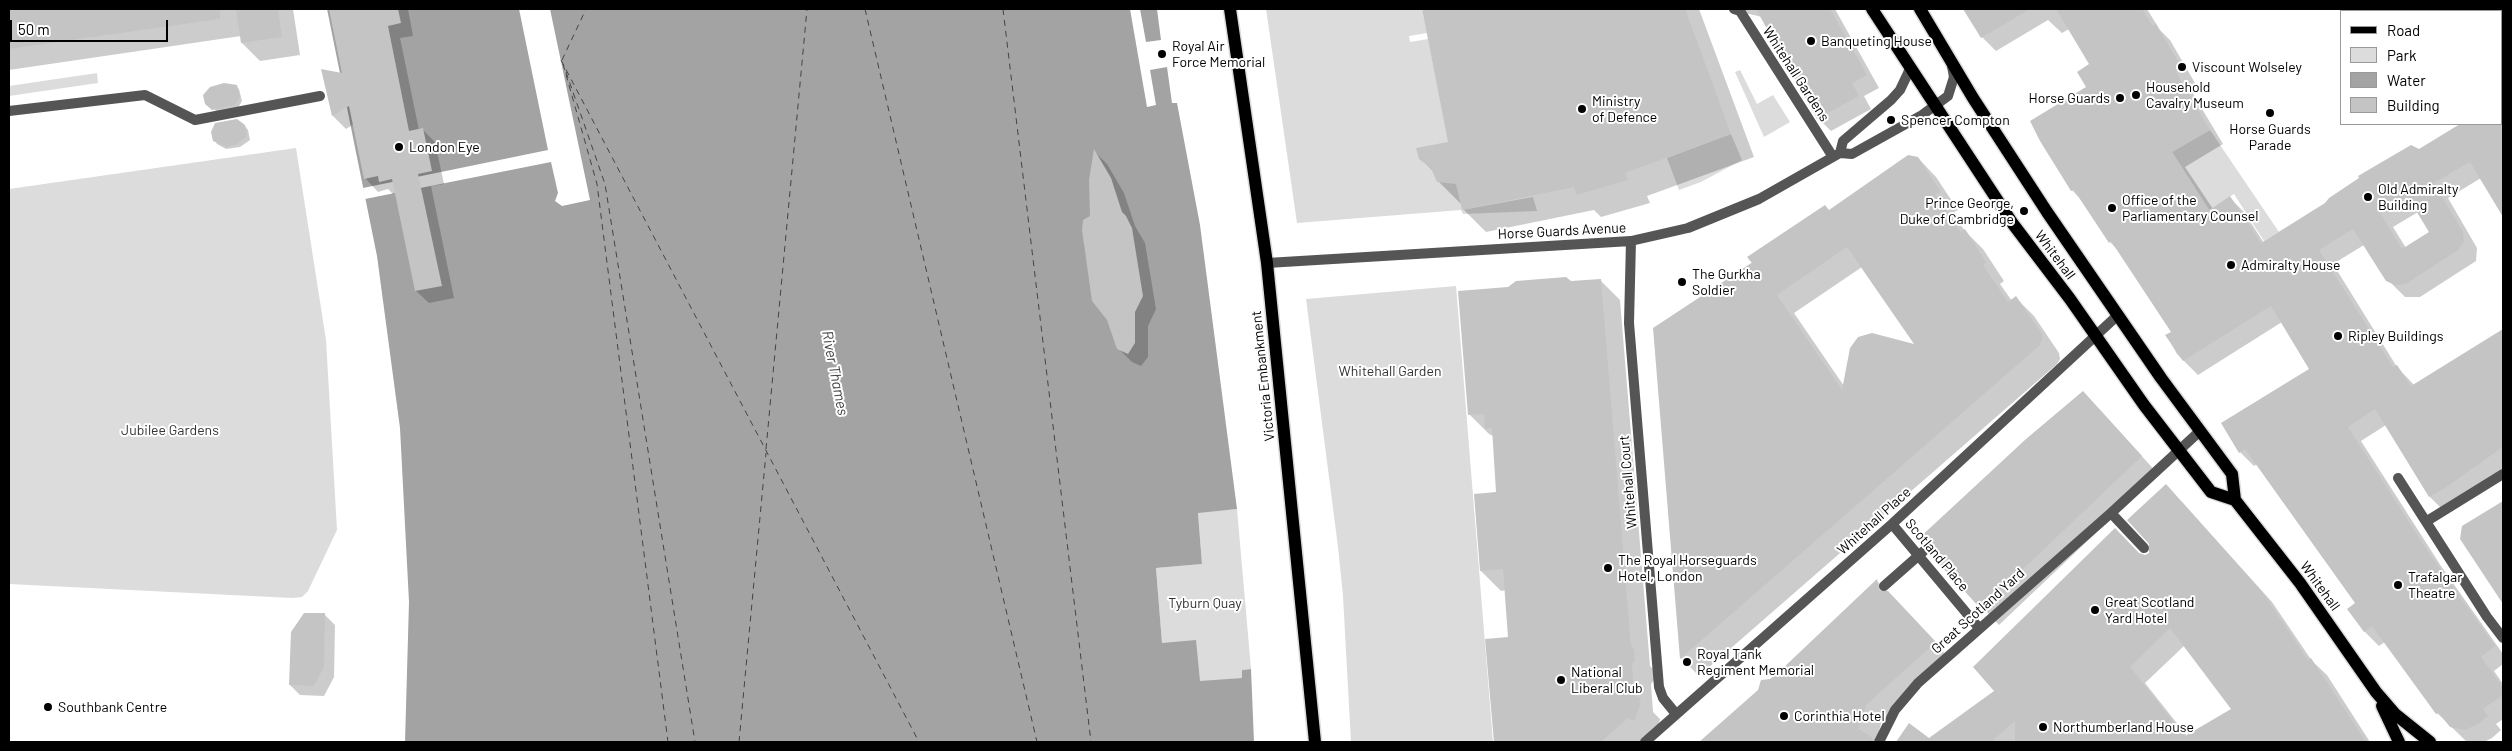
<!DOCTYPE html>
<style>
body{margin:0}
#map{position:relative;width:2512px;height:751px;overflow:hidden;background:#fff;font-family:Barlow,sans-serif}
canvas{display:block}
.frame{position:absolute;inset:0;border:10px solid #000;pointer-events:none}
.legend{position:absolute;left:2340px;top:10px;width:162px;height:115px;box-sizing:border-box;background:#fff;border:1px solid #999;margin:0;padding:6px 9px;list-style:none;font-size:15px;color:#000}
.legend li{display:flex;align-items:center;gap:10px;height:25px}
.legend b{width:25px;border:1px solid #999}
.scale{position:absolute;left:10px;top:20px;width:158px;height:22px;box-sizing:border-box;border:2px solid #000;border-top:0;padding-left:6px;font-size:15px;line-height:18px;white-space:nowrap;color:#000;-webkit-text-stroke:4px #fff;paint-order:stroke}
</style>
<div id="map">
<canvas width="2512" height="751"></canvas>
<div class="frame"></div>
<ul class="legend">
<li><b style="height:6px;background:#000"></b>Road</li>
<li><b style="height:14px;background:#dcdcdc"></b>Park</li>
<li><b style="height:14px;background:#a3a3a3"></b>Water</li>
<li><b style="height:14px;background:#c4c4c4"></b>Building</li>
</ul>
<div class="scale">50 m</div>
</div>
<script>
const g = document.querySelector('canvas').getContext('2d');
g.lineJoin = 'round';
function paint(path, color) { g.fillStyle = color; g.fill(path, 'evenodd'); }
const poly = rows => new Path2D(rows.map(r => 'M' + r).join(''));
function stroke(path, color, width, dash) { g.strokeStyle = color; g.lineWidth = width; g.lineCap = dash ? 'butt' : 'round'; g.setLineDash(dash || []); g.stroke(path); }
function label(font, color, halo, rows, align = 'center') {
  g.font = font + ' Barlow,sans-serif'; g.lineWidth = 4; g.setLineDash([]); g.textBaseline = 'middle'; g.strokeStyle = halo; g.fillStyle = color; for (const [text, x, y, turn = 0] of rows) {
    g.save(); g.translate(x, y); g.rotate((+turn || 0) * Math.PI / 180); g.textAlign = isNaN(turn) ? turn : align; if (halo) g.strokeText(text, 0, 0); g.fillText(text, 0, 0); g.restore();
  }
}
const green = poly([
 [1266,9,1422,9,1427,33,1409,36,1410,42,1428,39,1462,210,1533,197,1537,211,1463,214,1461,210,1297,223],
 [1740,70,1757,104,1773,95,1790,122,1764,137,1735,72],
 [97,73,98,83,9,96,9,86],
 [2210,130,2279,232,2264,241,2234,194,2209,210,2172,152],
 [1731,134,1742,160,1701,182,1679,190,1667,158],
 [296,148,326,340,337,530,308,591,302,597,292,598,9,584,9,189],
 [1456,286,1493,742,1351,742,1343,596,1338,547,1306,299],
 [1237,509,1251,669,1242,670,1243,678,1200,682,1162,643,1156,568,1202,564,1198,512]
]);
const water = poly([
 [327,9,1130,9,1147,107,1156,105,1150,70,1167,67,1172,103,1177,103,1200,225,1237,509,1198,513,1202,564,1156,568,1162,643,1196,640,1200,681,1242,678,1242,670,1251,669,1254,742,405,742,409,602,400,428,377,256],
 [1140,9,1157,9,1161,40,1146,42]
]);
const pier = poly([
 [519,9,550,9,590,200,562,206,555,201,558,193,551,162,365,199,363,188,548,150]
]);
const shadow = poly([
 [9,9,293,9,300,55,260,61,242,43,241,36,9,70],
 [330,9,408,9,413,36,400,38,419,130,422,129,435,142,444,184,431,186,454,298,429,303,416,291,396,193,393,194,388,189,378,192,366,179,354,124,346,129,333,116,323,71,344,74],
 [1423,9,1699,9,1754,157,1647,196,1650,203,1601,217,1594,210,1486,232,1463,209,1461,204,1438,181,1435,173,1420,158,1449,143],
 [1741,9,1835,9,1879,88,1864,96,1871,109,1831,131,1818,118,1762,17,1745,13],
 [1964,9,2147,9,2160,30,2170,40,2195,83,2189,87,2223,144,2185,167,2213,209,2230,198,2244,212,2264,243,2463,124,2501,124,2501,113,2503,111,2503,214,2481,178,2448,198,2477,248,2476,261,2420,297,2405,297,2382,274,2364,245,2333,264,2397,367,2415,386,2503,330,2503,469,2444,511,2430,497,2386,425,2361,441,2441,566,2503,654,2503,664,2494,671,2503,684,2503,719,2496,724,2501,730,2492,738,2484,742,2466,741,2437,713,2385,642,2379,646,2365,632,2348,609,2356,603,2257,464,2254,466,2240,452,2311,369,2282,322,2198,375,2177,354,2167,336,2172,332,2121,253,2110,242,2084,203,2072,190,2091,65,2069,29,2062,33,2048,20,1996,51,1982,37],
 [2418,212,2431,233,2406,248,2393,227],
 [224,84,236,86,239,89,242,101,238,108,217,112,205,100,207,91,215,86],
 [216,124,245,126,248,130,250,140,240,147,226,149,217,144,212,137],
 [1095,152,1107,164,1124,193,1135,226,1145,243,1156,309,1148,326,1148,357,1141,366,1132,362,1118,348,1108,319,1093,300,1084,244,1085,221,1091,217],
 [1918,158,1936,177,1958,210,1952,213,1965,231,1983,249,2004,281,2000,284,2012,301,2016,298,2034,316,2059,353,2060,359,2057,364,1699,676,1681,658,1654,328,1829,211],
 [1862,267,1917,346,1844,386,1794,313],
 [1600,280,1620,300,1650,666,1654,670,1654,680,1651,684,1653,712,1660,719,1659,723,1660,725,1643,742,1495,742,1486,640,1509,639,1506,590,1501,591,1481,571,1498,493,1493,436,1489,434,1469,414,1571,283],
 [2100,410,2158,474,1999,625,1922,543],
 [2182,502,2272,602,2312,661,2327,675,2370,742,1898,742,1909,724,1929,739,1996,691,2140,554,2145,556,2150,553],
 [2185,645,2233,709,2187,736,2145,683],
 [2503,503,2503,600,2463,527],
 [1877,581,1950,659,1882,720,1876,742,1701,742,1783,670],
 [325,615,335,625,334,677,324,696,300,695,290,685]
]);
const ferry = poly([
 [865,9,1037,742],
 [1003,9,1091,742],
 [561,60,919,742],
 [562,60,586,9],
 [563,64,597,184,668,742],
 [566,72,605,184,695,742],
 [766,449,807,9],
 [739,742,766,453]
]);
const building = poly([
 [9,9,220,9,220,19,9,49],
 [236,9,278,9,282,37,241,43],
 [329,9,398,9,401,23,388,26,409,131,423,128,432,171,418,174,442,286,415,291,392,179,379,182,378,176,364,179,349,106,332,116,321,69,342,73],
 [1422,9,1685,9,1731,134,1625,173,1628,180,1577,195,1574,187,1462,210,1456,184,1437,182,1431,168,1419,159,1416,148,1448,142],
 [1756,9,1830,9,1867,75,1852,83,1859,96,1817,119],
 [1963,9,2030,9,1981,38],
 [2056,9,2142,9,2153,26,2156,24,2182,68,2176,72,2210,130,2172,152,2209,210,2230,196,2261,243,2325,203,2329,198,2359,178,2358,176,2411,145,2419,149,2460,124,2503,124,2503,217,2470,162,2434,183,2463,232,2464,242,2458,250,2406,284,2395,285,2386,281,2353,229,2319,250,2393,367,2397,365,2411,386,2503,329,2503,447,2445,488,2429,497,2375,409,2348,427,2427,550,2495,646,2481,657,2503,688,2503,695,2483,709,2488,716,2478,724,2465,730,2450,727,2439,713,2436,714,2372,626,2364,632,2347,609,2355,603,2245,449,2239,453,2221,423,2309,369,2271,306,2183,361,2165,335,2171,332,2111,241,2109,243,2074,190,2071,191,2040,141,2030,121,2086,87,2077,72,2089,64],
 [2407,196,2429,232,2402,249,2380,213],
 [224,83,237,85,240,97,235,105,212,110,205,104,203,95,210,87],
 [237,119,245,125,247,136,237,144,227,147,213,141,211,132,215,123],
 [1094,149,1111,178,1122,212,1126,216,1132,228,1142,290,1143,296,1135,312,1135,343,1128,354,1117,349,1107,320,1092,301,1082,230,1083,220,1090,216,1089,180],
 [1908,155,1918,157,1941,192,1935,194,1961,232,1965,229,1986,262,1983,265,2008,302,2016,296,2042,334,2042,340,2039,346,1680,659,1653,328,1752,263,1747,257,1825,205,1829,210],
 [1847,247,1914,344,1872,333,1858,337,1850,348,1842,390,1777,295],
 [1566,277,1571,281,1601,279,1631,646,1634,649,1635,659,1632,664,1634,696,1641,698,1639,703,1641,704,1634,721,1628,718,1601,742,1494,742,1485,639,1508,637,1503,569,1480,571,1474,494,1496,492,1492,428,1485,429,1484,414,1468,415,1458,291,1508,287,1516,281],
 [2083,391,2142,456,1981,609,1930,554,1933,548,1931,544,1925,542,1921,544,1917,540,2026,439],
 [2166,484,2263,593,2308,660,2311,658,2366,742,2015,742,2015,721,1991,742,1896,742,1909,723,1929,738,1994,691,1973,667,2115,528,2139,553,2145,555,2149,553,2149,544,2127,520],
 [2170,628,2231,709,2185,736,2130,667],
 [2503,501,2503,604,2460,539,2462,526],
 [1877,579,1879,591,1888,591,1936,642,1866,705,1859,729,1873,738,1872,742,1699,742,1758,690,1761,680,1770,679,1782,669],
 [304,613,325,613,324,667,314,686,289,685,291,632]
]);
const pedestrian = poly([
 [9,111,145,95,195,120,320,96]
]);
const minor = poly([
 [1734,9,1740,11,1833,157],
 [1840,153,1843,141,1891,100,1900,90,1910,69],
 [1631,241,1629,323,1659,687,1663,698,1676,714],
 [1267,263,1631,241,1688,228,1759,199,1840,153,1852,154,1922,115,1948,96,1954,77,1952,66],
 [2398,478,2487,617,2503,638],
 [2111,513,2144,548],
 [2427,521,2503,474],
 [1892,524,1979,628],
 [1645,742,1892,524,2118,315],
 [1879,742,1895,710,1918,683,2111,513,2200,431]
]);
const primary = poly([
 [1230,9,1267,263,1315,742],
 [1872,9,2013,224,2070,299,2144,405,2211,492,2235,500],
 [1920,9,1973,98,2047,212,2161,378,2232,474,2235,500,2300,583,2376,692,2395,714,2430,742],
 [2382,706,2399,742]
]);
const pedestrianBridge = poly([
 [1884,586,1926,549]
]);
const markers = [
 [1811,41,5,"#000"],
 [1162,54,5,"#000"],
 [2182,67,5,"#000"],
 [2136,95,5,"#000"],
 [2120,98,5,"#000"],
 [1582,109,5,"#000"],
 [2270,113,5,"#000"],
 [1891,120,5,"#000"],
 [399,147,5,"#000"],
 [2368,197,5,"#000"],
 [2112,208,5,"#000"],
 [2024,211,5,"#000"],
 [2231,265,5,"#000"],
 [1682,282,5,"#000"],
 [2338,336,5,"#000"],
 [1608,568,5,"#000"],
 [2398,585,5,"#000"],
 [2095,610,5,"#000"],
 [1687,662,5,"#000"],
 [1561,680,5,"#000"],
 [48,707,5,"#000"],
 [1784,716,5,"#000"],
 [2043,727,5,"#000"]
];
const poiNames = [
 ["Banqueting House",1821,41],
 ["Royal Air",1172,46],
 ["Force Memorial",1172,62],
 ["Viscount Wolseley",2192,67],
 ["Household",2146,87],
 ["Cavalry Museum",2146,103],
 ["Horse Guards",2110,98,"right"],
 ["Ministry",1592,101],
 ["of Defence",1592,117],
 ["Spencer Compton",1901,120],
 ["Horse Guards",2270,129,"center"],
 ["Parade",2270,145,"center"],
 ["London Eye",409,147],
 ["Old Admiralty",2378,189],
 ["Building",2378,205],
 ["Office of the",2122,200],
 ["Parliamentary Counsel",2122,216],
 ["Prince George,",2014,203,"right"],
 ["Duke of Cambridge",2014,219,"right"],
 ["Admiralty House",2241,265],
 ["The Gurkha",1692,274],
 ["Soldier",1692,290],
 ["Ripley Buildings",2348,336],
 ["The Royal Horseguards",1618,560],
 ["Hotel, London",1618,576],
 ["Trafalgar",2408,577],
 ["Theatre",2408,593],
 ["Great Scotland",2105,602],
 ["Yard Hotel",2105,618],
 ["Royal Tank",1697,654],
 ["Regiment Memorial",1697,670],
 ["National",1571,672],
 ["Liberal Club",1571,688],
 ["Southbank Centre",58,707],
 ["Corinthia Hotel",1794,716],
 ["Northumberland House",2053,727]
];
const streetNames = [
 ["Whitehall Gardens",1796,74,57],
 ["Horse Guards Avenue",1562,231,-3],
 ["Whitehall",2055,255,53],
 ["Victoria Embankment",1263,376,-96],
 ["Whitehall Court",1628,482,-95],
 ["Whitehall Place",1874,521,-42],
 ["Scotland Place",1937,555,50],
 ["Whitehall",2320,586,54],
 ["Great Scotland Yard",1978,611,-42]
];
const parkNames = [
 ["Whitehall Garden",1390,371],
 ["Jubilee Gardens",170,430],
 ["Tyburn Quay",1205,603]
];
const waterNames = [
 ["River Thames",835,373,79]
];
paint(green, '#dcdcdc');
paint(water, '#a3a3a3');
paint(pier, '#fff');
paint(shadow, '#0003');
stroke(ferry, '#444', 1, [6, 5]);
paint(building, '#c4c4c4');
stroke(primary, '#dbdbdb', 15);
stroke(pedestrian, '#555', 10);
stroke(minor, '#555', 10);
stroke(primary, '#000', 12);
stroke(pedestrianBridge, '#555', 10);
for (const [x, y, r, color] of markers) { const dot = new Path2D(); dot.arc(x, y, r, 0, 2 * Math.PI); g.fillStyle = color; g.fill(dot); stroke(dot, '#fff', 2); }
label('14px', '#000', '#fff', poiNames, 'left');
label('14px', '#000', '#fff', streetNames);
label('14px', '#333', '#fff', parkNames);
label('italic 15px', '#444', '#fff', waterNames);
</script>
